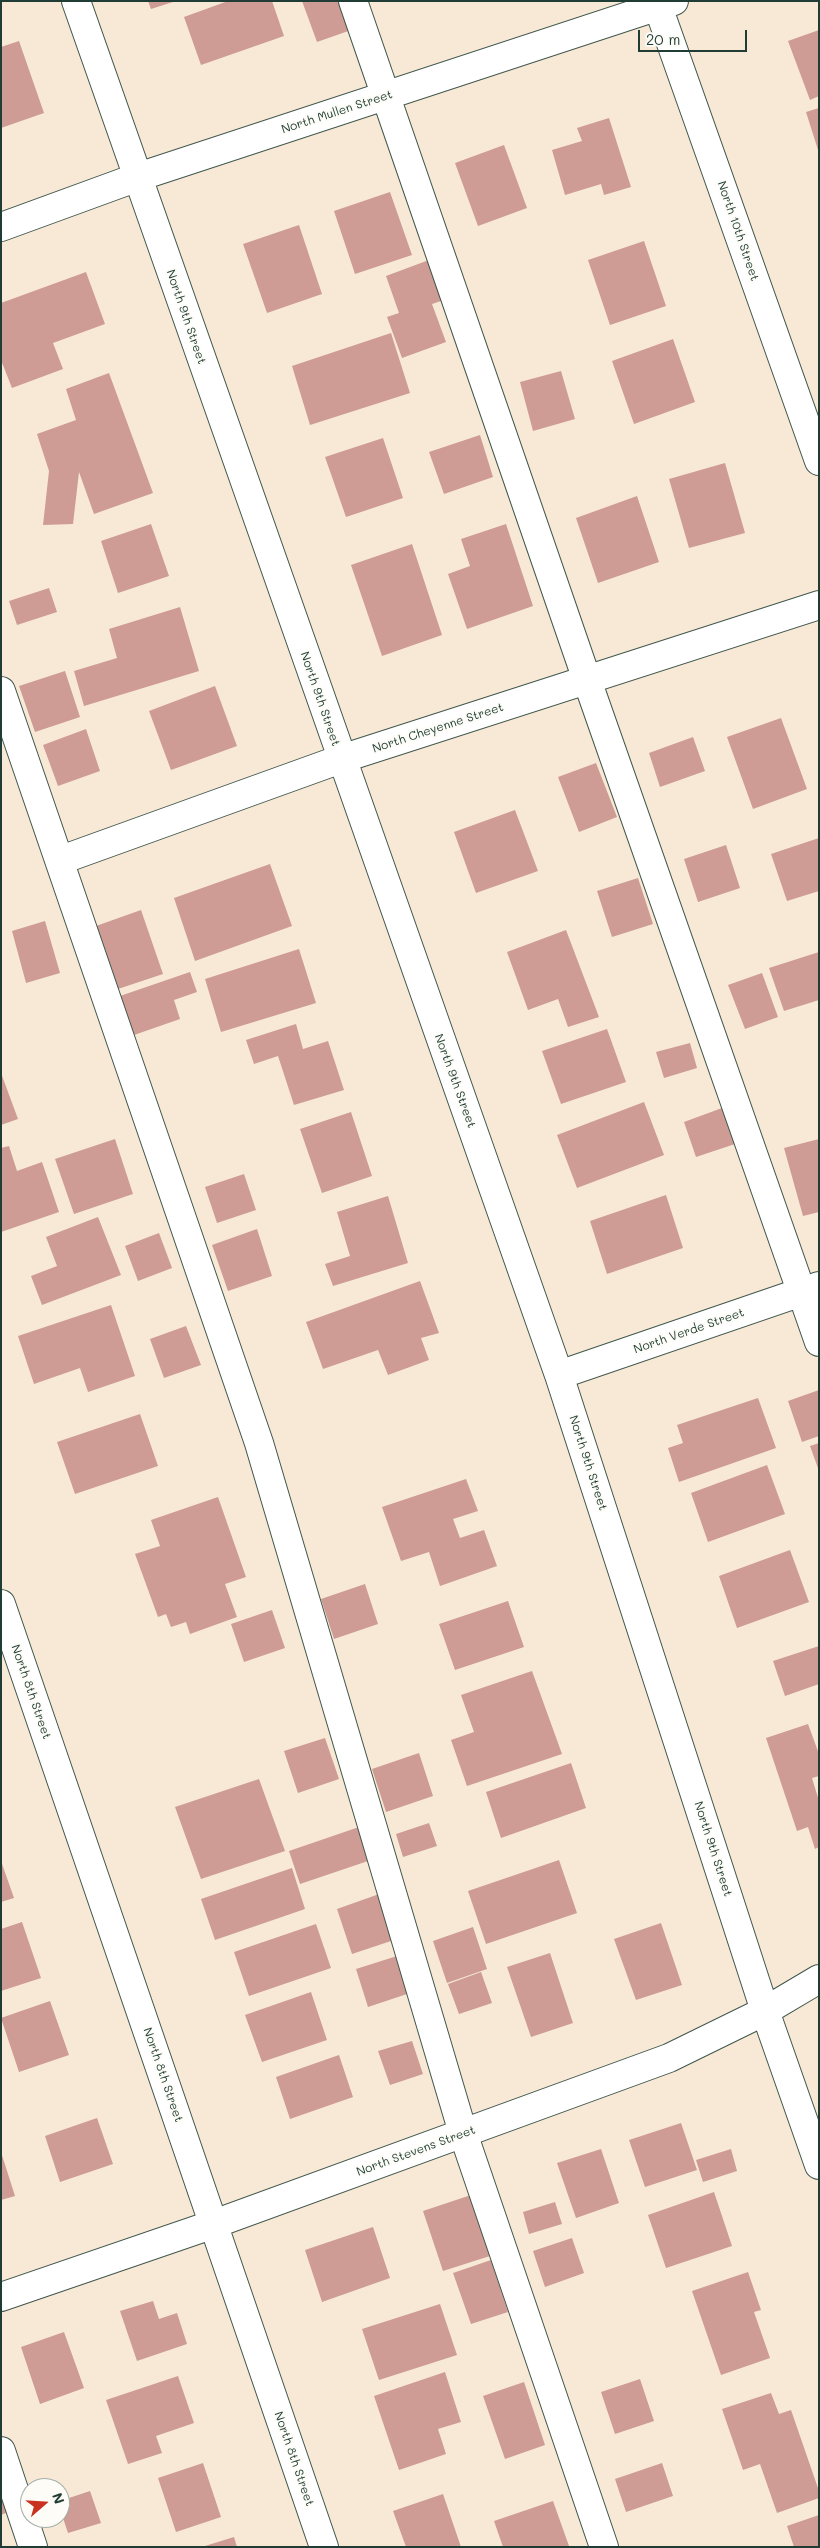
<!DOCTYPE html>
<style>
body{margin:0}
#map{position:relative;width:820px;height:2548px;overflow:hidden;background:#f8e9d6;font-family:Mali,sans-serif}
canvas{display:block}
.frame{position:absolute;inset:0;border:2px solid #1f3d34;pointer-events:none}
.north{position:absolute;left:20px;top:2478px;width:50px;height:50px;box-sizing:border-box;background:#fdfcf7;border:1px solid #a4b0a9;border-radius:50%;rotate:71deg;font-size:14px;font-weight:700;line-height:20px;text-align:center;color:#1f3d34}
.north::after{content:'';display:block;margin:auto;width:18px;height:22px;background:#c8321e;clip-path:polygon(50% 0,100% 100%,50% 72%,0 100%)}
.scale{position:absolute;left:638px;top:30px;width:109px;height:22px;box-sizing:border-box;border:2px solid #1f3d34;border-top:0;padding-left:6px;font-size:15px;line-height:18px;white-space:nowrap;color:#1f3d34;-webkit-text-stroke:4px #fdfcf7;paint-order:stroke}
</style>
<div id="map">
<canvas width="820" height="2548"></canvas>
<div class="frame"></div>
<div class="north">N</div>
<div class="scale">20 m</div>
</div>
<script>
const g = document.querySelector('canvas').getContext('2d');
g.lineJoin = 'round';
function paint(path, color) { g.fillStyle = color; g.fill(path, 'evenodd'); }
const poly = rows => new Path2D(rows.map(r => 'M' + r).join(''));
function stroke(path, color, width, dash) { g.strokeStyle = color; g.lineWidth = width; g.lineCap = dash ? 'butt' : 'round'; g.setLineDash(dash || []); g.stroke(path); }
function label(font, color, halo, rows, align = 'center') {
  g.font = font + ' Mali,sans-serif'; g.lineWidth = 4; g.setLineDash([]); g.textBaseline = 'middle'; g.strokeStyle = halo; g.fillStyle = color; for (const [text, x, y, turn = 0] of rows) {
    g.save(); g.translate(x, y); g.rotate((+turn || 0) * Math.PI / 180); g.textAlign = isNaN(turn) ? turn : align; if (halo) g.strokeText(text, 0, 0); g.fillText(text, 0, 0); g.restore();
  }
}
const building = poly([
 [148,1,173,1,173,2,151,9],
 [228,1,272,1,284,36,201,65,184,17],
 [302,1,344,1,354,29,317,42],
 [819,30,819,96,810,100,788,41],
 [19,41,44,113,1,128,1,47],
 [819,108,819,150,818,150,806,112],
 [609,118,631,187,604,195,601,184,565,195,552,150,582,141,577,128],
 [504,145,527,208,478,226,455,163],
 [390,192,412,255,355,274,334,211],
 [299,225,322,294,267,313,243,244],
 [644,241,666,306,610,325,588,260],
 [429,260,444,300,432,304,446,342,402,358,387,317,399,313,386,276],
 [86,272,105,324,53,343,63,369,12,388,1,360,1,303],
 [391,333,410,393,310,425,292,366],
 [673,339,695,402,634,424,612,361],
 [561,371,575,419,533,431,520,382],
 [109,373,153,493,94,514,79,472,73,524,43,525,49,471,37,434,76,420,66,389],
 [480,435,493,477,444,494,429,452],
 [383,438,403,498,346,517,325,457],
 [725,463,745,533,689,548,669,479],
 [637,496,659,562,598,583,576,518],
 [151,524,169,576,118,593,101,541],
 [506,524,533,606,467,629,448,574,470,566,461,539],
 [412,544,442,635,382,656,351,565],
 [49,588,57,612,17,625,9,601],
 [180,607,199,671,84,706,74,671,117,658,109,629],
 [65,671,80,717,35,732,19,686],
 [215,686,237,746,171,770,149,711],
 [781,718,807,789,753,809,727,737],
 [86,729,100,771,58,786,43,745],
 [693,737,705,771,660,787,649,753],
 [596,763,617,817,579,832,558,777],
 [515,810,538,871,476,893,454,832],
 [819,838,819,891,787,901,771,854],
 [726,845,740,888,698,902,684,859],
 [270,864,292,926,195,961,174,898],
 [638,878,653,924,612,937,597,891],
 [141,910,163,974,118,989,96,926],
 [45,921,60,973,26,983,12,931],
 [566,930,599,1017,568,1027,558,999,528,1010,507,952],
 [299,949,316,1003,221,1032,205,979],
 [819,952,819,1000,784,1011,769,968],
 [190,972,197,992,174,1000,180,1019,134,1035,120,996],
 [762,973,778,1017,745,1029,728,985],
 [296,1024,303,1049,328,1041,344,1090,294,1105,278,1056,254,1064,246,1040],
 [607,1029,626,1082,561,1104,542,1051],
 [690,1043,697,1068,664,1078,656,1052],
 [1,1073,18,1119,1,1125],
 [644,1102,664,1155,577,1188,557,1135],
 [722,1108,735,1144,696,1157,684,1122],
 [351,1112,372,1176,322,1193,300,1129],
 [115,1139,133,1194,74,1214,55,1159],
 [819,1139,819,1212,803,1216,784,1148],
 [9,1146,17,1171,42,1162,59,1212,1,1232,1,1148],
 [244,1174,256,1210,217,1223,205,1187],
 [666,1195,683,1248,607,1274,590,1221],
 [388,1196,408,1263,333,1286,325,1264,350,1256,337,1212],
 [98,1217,121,1275,42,1305,31,1276,57,1266,46,1237],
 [257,1229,272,1276,228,1291,212,1245],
 [159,1233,172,1268,138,1281,125,1246],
 [420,1281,439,1333,421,1338,429,1360,388,1375,378,1350,323,1369,306,1322],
 [111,1305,135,1376,88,1392,80,1368,34,1384,18,1336],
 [186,1326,201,1365,164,1378,150,1339],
 [819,1390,819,1436,802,1442,788,1401],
 [758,1398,776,1448,679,1482,668,1448,683,1443,677,1425],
 [140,1414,158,1466,75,1494,57,1442],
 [819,1443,819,1471,810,1446],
 [767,1465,785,1514,708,1542,691,1493],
 [466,1479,478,1511,453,1519,460,1538,484,1530,497,1566,440,1586,429,1552,401,1561,382,1507],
 [218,1497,246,1577,225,1584,237,1617,190,1634,186,1622,171,1627,166,1614,158,1617,135,1554,160,1546,151,1520],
 [790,1550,809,1602,737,1628,719,1576],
 [365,1584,378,1624,334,1639,321,1599],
 [508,1601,524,1647,455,1670,439,1624],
 [272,1610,285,1648,244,1662,231,1624],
 [819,1646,819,1684,785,1696,773,1661],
 [532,1671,562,1754,467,1786,451,1740,474,1732,461,1695],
 [808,1724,819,1754,819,1776,812,1778,819,1801,819,1847,815,1849,808,1827,797,1831,766,1738],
 [325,1738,339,1779,298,1793,284,1751],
 [419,1753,433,1796,386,1812,372,1769],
 [571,1763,586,1808,501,1838,486,1792],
 [259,1779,285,1851,201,1879,175,1807],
 [429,1823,437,1846,403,1857,396,1834],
 [359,1827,371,1860,300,1884,289,1851],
 [559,1860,577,1913,486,1944,468,1891],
 [1,1861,14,1898,1,1902],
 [292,1868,305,1909,215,1940,201,1899],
 [382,1893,397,1939,352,1954,337,1909],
 [22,1922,41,1978,1,1991,1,1929],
 [661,1923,682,1985,636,2000,614,1939],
 [316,1924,331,1968,249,1996,234,1952],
 [473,1927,487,1969,447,1983,433,1941],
 [550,1953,573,2023,531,2037,507,1967],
 [397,1956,410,1993,368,2007,356,1969],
 [481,1972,492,2003,459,2014,448,1984],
 [311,1992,327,2040,262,2062,245,2015],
 [50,2001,69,2055,19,2072,1,2018],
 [412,2041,423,2074,390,2085,378,2051],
 [339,2055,353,2097,290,2119,276,2077],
 [97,2118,113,2164,60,2182,45,2136],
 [681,2123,697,2170,645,2187,629,2140],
 [601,2149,619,2203,576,2218,557,2163],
 [731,2149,737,2171,703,2182,696,2160],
 [1,2152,15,2196,1,2200],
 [714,2192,732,2246,666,2268,648,2215],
 [471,2195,490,2256,443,2271,423,2211],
 [555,2202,562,2224,529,2234,523,2212],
 [373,2227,390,2278,322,2302,305,2250],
 [572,2238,584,2273,545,2287,533,2251],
 [491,2260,508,2312,471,2324,453,2273],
 [748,2272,761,2310,754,2312,770,2358,721,2375,692,2291],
 [153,2301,159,2319,177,2313,187,2344,137,2361,120,2311],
 [440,2304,457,2355,379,2380,362,2329],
 [64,2332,84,2388,40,2404,21,2347],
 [445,2372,461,2422,438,2429,446,2454,399,2470,374,2396],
 [178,2376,194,2423,156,2436,162,2453,128,2464,106,2400],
 [640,2379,654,2421,615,2434,601,2392],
 [524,2382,545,2445,505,2459,483,2396],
 [771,2393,779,2414,791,2410,819,2491,819,2498,777,2513,760,2464,743,2470,722,2409],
 [203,2463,221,2517,176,2532,158,2478],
 [662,2463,673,2496,626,2512,615,2479],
 [1,2478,13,2510,1,2515],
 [90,2491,101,2523,68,2533,60,2509,60,2501],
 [443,2494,461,2547,406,2547,393,2511],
 [553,2501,569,2546,503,2547,494,2521],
 [819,2515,819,2547,794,2547,787,2526],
 [234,2537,237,2547,205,2547,205,2546]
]);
const minor = poly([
 [76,1,559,1375,765,2011,819,2165],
 [353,1,587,680,819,1342],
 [656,1,819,461],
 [1,227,138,177,674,1],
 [1,691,259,1443,463,2133,604,2547],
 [61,860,341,759,819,605],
 [559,1375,819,1286],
 [1,1604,324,2547],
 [1,2297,214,2224,669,2058,765,2011,819,1979],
 [1,2451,33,2547]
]);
const streetNames = [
 ["North Mullen Street",337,112,-18],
 ["North 10th Street",738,231,71],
 ["North 9th Street",186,317,71],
 ["North 9th Street",320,699,71],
 ["North Cheyenne Street",438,728,-18],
 ["North 9th Street",455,1081,70],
 ["North Verde Street",689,1331,-19],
 ["North 9th Street",588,1463,72],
 ["North 8th Street",31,1692,71],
 ["North 9th Street",713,1849,72],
 ["North 8th Street",163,2075,71],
 ["North Stevens Street",416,2151,-20],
 ["North 8th Street",294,2459,71]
];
paint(building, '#ce9b95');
stroke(minor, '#40574c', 30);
stroke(minor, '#fff', 28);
label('12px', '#1f3d34', '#fdfcf7', streetNames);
</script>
